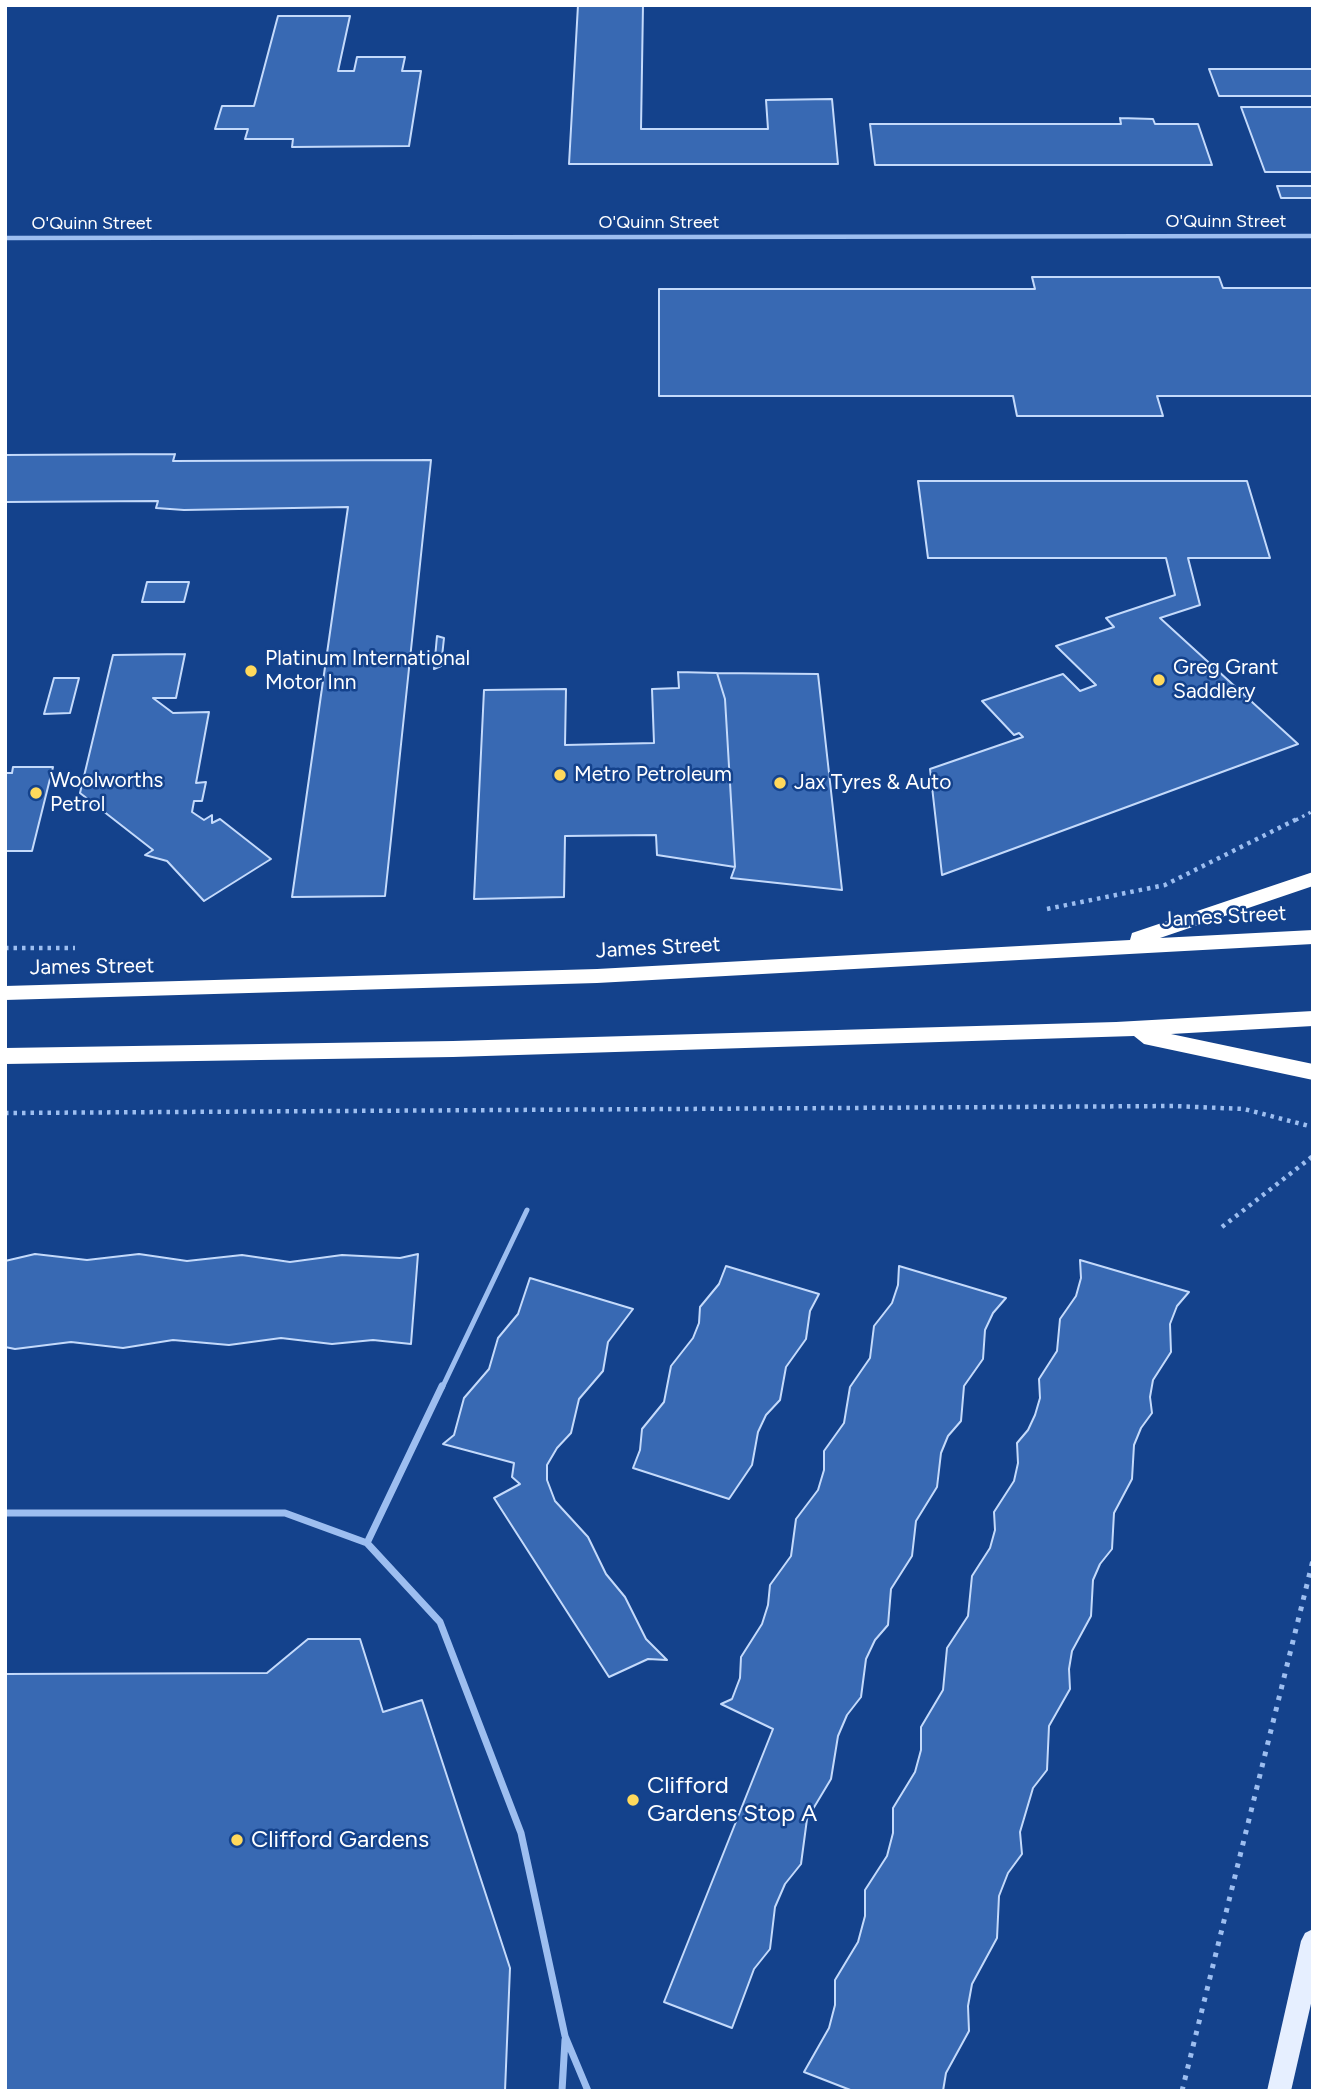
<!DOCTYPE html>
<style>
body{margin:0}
#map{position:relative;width:1318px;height:2096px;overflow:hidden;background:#14428c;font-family:Figtree,sans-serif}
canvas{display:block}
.frame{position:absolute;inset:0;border:7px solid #fff;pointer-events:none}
</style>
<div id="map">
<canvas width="1318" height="2096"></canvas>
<div class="frame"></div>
</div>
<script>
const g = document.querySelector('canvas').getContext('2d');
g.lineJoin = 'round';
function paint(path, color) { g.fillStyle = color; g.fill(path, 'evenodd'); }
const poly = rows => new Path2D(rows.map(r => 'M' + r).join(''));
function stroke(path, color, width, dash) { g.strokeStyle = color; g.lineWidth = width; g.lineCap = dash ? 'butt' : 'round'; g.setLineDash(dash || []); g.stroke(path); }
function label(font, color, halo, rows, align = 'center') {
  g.font = font + ' Figtree,sans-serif'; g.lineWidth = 5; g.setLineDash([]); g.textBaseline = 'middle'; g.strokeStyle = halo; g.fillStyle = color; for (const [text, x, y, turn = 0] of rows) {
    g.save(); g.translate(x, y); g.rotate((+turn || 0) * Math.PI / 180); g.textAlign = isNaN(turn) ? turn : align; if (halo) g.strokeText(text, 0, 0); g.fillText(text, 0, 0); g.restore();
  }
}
const building = poly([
 [578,5,643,5,641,129,768,129,766,100,832,99,838,164,569,164,578,5],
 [278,16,350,16,338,71,354,71,357,57,405,57,402,71,421,71,409,146,292,147,293,139,245,139,248,129,215,129,222,106,254,106,278,16],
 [1209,69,1313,69,1313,96,1219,96,1209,69],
 [1241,107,1313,107,1313,172,1265,172,1241,107],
 [1120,118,1153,119,1155,124,1198,124,1212,165,875,165,870,124,1121,124,1120,118],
 [1277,186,1313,186,1313,198,1281,198,1277,186],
 [1032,277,1219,277,1223,288,1313,288,1313,396,1157,396,1163,416,1017,416,1013,396,659,396,659,289,1035,289,1032,277],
 [175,454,173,461,431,460,385,896,292,897,348,507,184,510,156,508,158,501,5,502,5,455,175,454],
 [918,481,1247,481,1270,558,1188,558,1200,605,1160,618,1298,744,942,875,930,769,1023,737,1019,733,1014,735,982,701,1063,674,1080,691,1096,685,1056,646,1114,627,1106,618,1175,595,1166,558,928,558,918,481],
 [147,582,189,582,184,602,142,602,147,582],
 [437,636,444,638,441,666,434,669,437,636],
 [185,654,176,698,153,698,173,713,209,712,196,783,206,782,202,801,194,801,192,812,204,820,212,815,212,823,220,819,271,859,204,901,167,861,145,855,153,850,80,793,113,655,185,654],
 [678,672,717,673,725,699,735,867,657,855,656,835,565,836,564,897,474,899,484,690,566,689,565,745,654,743,652,689,679,688,678,672],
 [717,673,818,674,842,890,731,878,735,867,725,699,717,673],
 [54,678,79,678,70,713,44,714,54,678],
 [13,767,53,767,32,851,5,851,5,773,12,773,13,767],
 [35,1254,87,1260,139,1254,187,1261,242,1255,290,1262,342,1255,400,1258,418,1254,411,1344,373,1340,332,1344,281,1338,229,1345,173,1340,123,1348,71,1342,15,1349,5,1347,5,1261,35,1254],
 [1080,1260,1189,1292,1177,1306,1170,1324,1171,1352,1153,1380,1150,1397,1152,1413,1141,1428,1134,1445,1132,1479,1114,1513,1112,1549,1100,1564,1093,1580,1091,1616,1072,1651,1069,1669,1070,1689,1049,1726,1047,1770,1033,1788,1020,1832,1022,1854,1008,1873,999,1896,997,1938,972,1984,968,2006,969,2031,946,2073,943,2091,853,2091,804,2072,829,2028,835,2005,835,1980,858,1942,865,1916,865,1890,887,1856,893,1833,893,1808,915,1772,921,1750,921,1727,943,1690,947,1648,968,1616,972,1576,990,1548,995,1530,994,1512,1014,1481,1018,1463,1017,1443,1028,1430,1035,1415,1040,1398,1039,1379,1057,1351,1060,1319,1076,1296,1081,1278,1080,1260],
 [726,1266,819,1294,810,1311,806,1339,786,1367,780,1400,766,1415,758,1432,752,1465,729,1499,633,1468,640,1450,642,1429,664,1402,671,1366,693,1338,699,1323,700,1307,719,1284,726,1266],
 [899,1266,1006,1298,993,1313,985,1330,983,1359,964,1386,961,1421,948,1436,941,1453,937,1487,916,1521,912,1556,891,1589,888,1625,875,1640,866,1659,861,1697,847,1715,838,1736,831,1779,807,1819,801,1864,785,1884,775,1907,770,1949,754,1969,732,2028,664,2002,773,1729,721,1704,732,1699,740,1678,741,1657,762,1624,768,1605,770,1585,791,1556,796,1519,818,1490,824,1470,824,1451,844,1423,850,1387,870,1358,874,1326,892,1303,898,1285,899,1266],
 [530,1278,633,1309,608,1342,603,1371,579,1399,571,1433,557,1448,547,1465,547,1480,555,1501,588,1537,606,1574,625,1597,646,1639,667,1660,648,1659,609,1677,494,1498,520,1484,512,1477,514,1463,443,1444,454,1435,464,1398,489,1369,498,1338,518,1314,530,1278],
 [308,1639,360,1639,383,1712,422,1700,510,1968,505,2091,5,2091,5,1674,267,1673,308,1639]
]);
const pathFar2 = poly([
 [1296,820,1313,811]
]);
const pathFar1 = poly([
 [1047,909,1165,885,1299,818],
 [5,948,75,948],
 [5,1113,1174,1106,1244,1109,1313,1127],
 [1222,1227,1313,1156]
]);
const path = poly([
 [1182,2091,1313,1560]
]);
const laneFar1 = poly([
 [442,1388,527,1210]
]);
const lane = poly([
 [5,1513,285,1513,367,1543,440,1622,521,1833,565,2036,588,2091],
 [367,1543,442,1386],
 [562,2091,565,2040]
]);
const street = poly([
 [5,238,1313,236]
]);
const primary = poly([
 [1313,1929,1313,1995,1291,2091,1267,2091,1301,1941,1305,1933,1313,1929]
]);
const highway = poly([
 [1313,872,1313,886,1160,938,1313,930,1313,944,597,983,5,1000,5,986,597,969,1130,940,1132,933,1313,872],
 [1313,1011,1313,1026,1171,1034,1313,1064,1313,1080,1144,1044,1134,1036,453,1057,5,1064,5,1048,453,1041,1116,1022,1313,1011]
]);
const markers = [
 [251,671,7,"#ffd95c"],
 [1159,680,7,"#ffd95c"],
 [560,775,7,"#ffd95c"],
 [780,783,7,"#ffd95c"],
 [36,793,7,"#ffd95c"],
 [633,1800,7,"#ffd95c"],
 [237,1840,7,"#ffd95c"]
];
const farStreetnames = [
 ["O'Quinn Street",1226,222],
 ["O'Quinn Street",659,223],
 ["O'Quinn Street",92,224]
];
const poiNames = [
 ["Platinum International",265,659],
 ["Motor Inn",265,683],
 ["Greg Grant",1173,668],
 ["Saddlery",1173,692],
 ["Metro Petroleum",574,775],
 ["Woolworths",50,781],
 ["Petrol",50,805],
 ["Jax Tyres & Auto",794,783]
];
const streetNames = [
 ["James Street",1224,917,-3],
 ["James Street",658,948,-3],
 ["James Street",92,967,-1]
];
const nearPoinames = [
 ["Clifford",647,1786],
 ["Gardens Stop A",647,1814],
 ["Clifford Gardens",251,1840]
];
paint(building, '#3869b3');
stroke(building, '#c4dafb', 2);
stroke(pathFar2, '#9dbef0', 3.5, [2.5, 4.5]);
stroke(pathFar1, '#9dbef0', 4.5, [3.5, 5]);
stroke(path, '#9dbef0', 5, [4.5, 7]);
stroke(laneFar1, '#9dbef0', 5);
stroke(lane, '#9dbef0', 7);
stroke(street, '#9dbef0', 4.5);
paint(primary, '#e6efff');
paint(highway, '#fff');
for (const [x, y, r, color] of markers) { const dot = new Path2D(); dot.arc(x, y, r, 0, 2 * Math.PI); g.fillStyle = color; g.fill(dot); stroke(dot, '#14428c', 2.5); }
label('18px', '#fff', '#14428c', farStreetnames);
label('21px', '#fff', '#14428c', poiNames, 'left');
label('21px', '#fff', '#14428c', streetNames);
label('24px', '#fff', '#14428c', nearPoinames, 'left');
</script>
